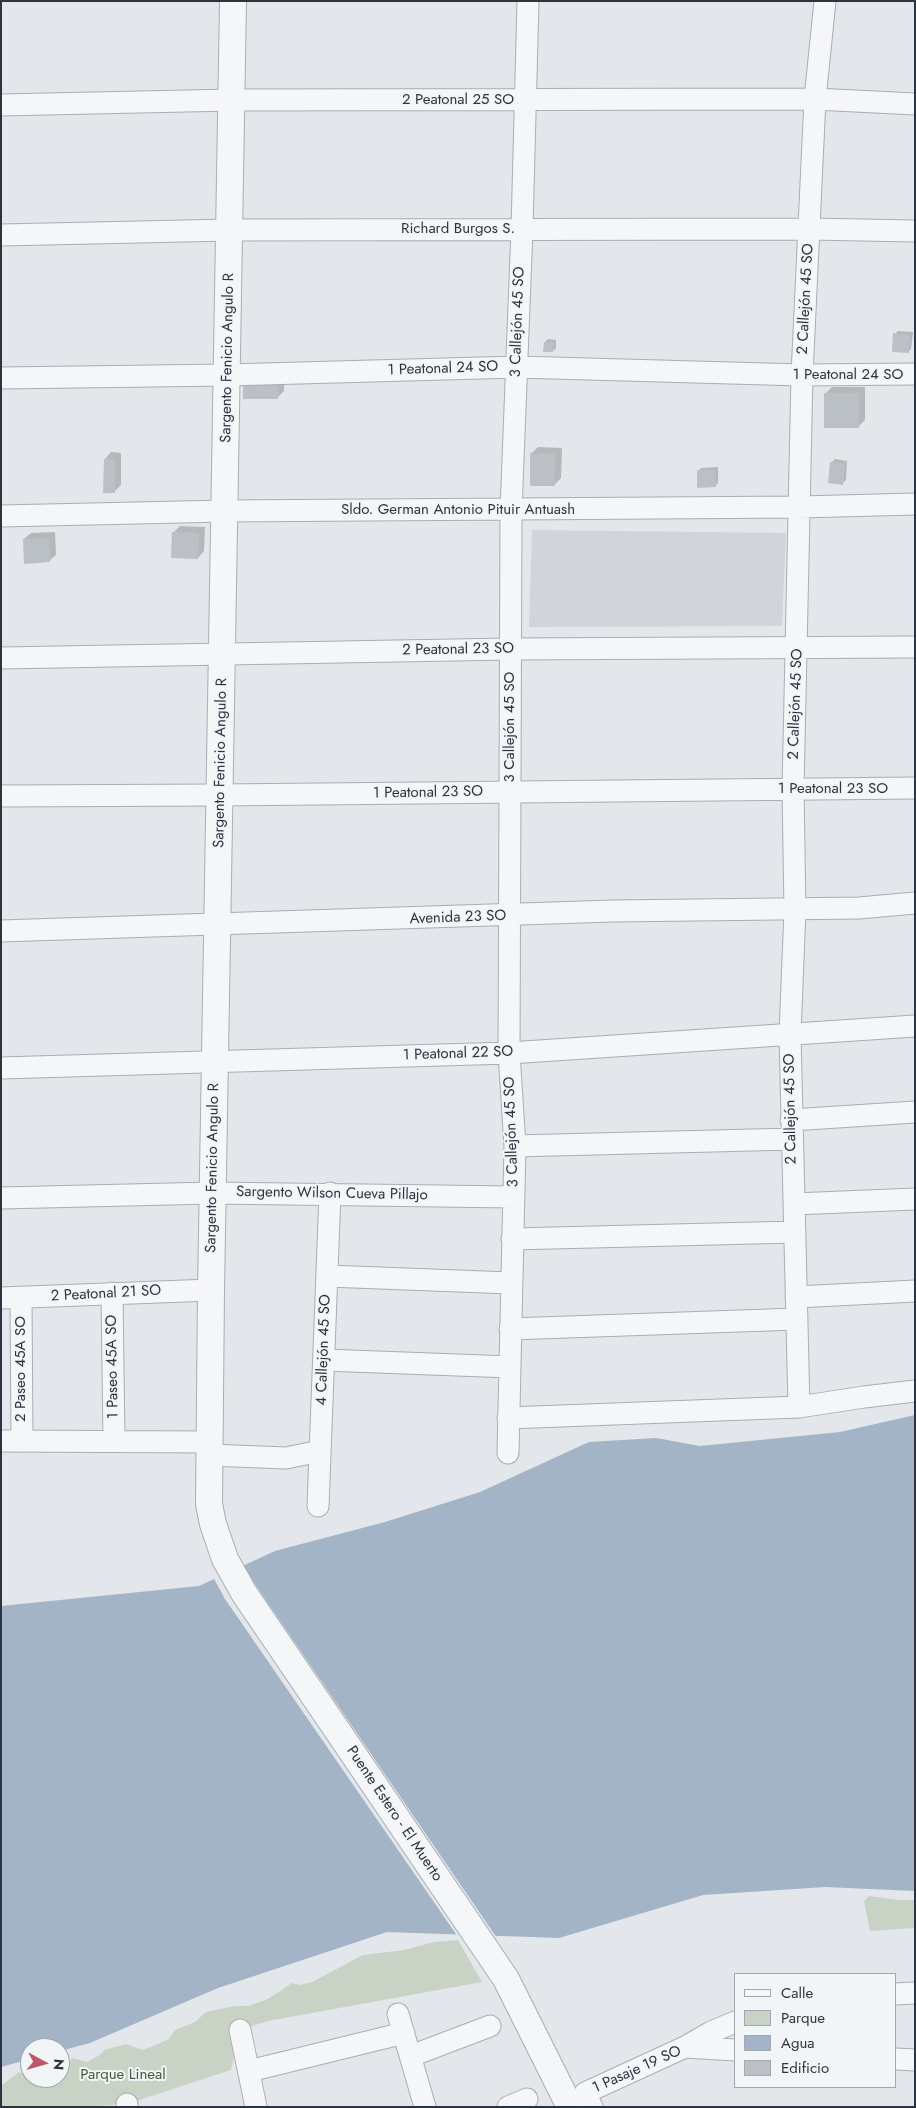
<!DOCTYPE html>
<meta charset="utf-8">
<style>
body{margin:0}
#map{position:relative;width:916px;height:2108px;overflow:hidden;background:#e3e6ea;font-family:Jost,sans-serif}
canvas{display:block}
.frame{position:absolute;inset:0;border:2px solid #2d3440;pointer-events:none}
.legend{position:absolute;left:734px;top:1973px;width:162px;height:115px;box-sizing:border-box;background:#f2f5f7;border:1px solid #a3a8ae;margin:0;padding:6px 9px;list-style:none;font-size:15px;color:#2d3440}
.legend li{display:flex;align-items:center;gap:10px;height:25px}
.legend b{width:25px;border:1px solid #a3a8ae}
.north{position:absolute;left:20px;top:2038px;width:50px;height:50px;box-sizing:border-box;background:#f2f5f7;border:1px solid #a3a8ae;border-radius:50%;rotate:96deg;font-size:14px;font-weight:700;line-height:20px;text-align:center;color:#2d3440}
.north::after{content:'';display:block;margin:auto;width:18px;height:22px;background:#c0566a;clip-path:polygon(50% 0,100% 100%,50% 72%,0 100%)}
</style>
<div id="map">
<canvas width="916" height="2108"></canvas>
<div class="frame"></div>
<ul class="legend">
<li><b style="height:6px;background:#f5f6f8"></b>Calle</li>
<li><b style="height:14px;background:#c9d3c5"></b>Parque</li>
<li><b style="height:14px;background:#a2b4c5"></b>Agua</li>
<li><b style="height:14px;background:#bbbfc6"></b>Edificio</li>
</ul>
<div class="north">N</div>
</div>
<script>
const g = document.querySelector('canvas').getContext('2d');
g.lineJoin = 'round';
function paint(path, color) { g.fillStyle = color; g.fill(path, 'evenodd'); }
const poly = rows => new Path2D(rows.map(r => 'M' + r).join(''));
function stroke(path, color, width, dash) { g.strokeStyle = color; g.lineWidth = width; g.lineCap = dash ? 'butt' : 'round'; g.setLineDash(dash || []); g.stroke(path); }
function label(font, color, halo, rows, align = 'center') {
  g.font = font + ' Jost,sans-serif'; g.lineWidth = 4; g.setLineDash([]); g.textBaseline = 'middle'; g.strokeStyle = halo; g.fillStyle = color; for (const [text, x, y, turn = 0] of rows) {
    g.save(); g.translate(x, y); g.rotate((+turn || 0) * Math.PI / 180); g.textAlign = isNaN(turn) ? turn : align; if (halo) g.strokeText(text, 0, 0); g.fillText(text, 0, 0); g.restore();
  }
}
const built = poly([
 [532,530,786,533,782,626,529,627]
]);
const green = poly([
 [869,1896,899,1900,915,1900,915,1928,870,1931,864,1901],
 [458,1940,482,1982,268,2021,240,2030,231,2070,127,2104,78,2107,1,2107,1,2086,19,2072,30,2075,30,2078,60,2078,60,2069,68,2066,72,2058,87,2062,100,2055,104,2050,126,2044,142,2050,153,2046,169,2039,175,2030,195,2022,206,2012,235,2006,248,2006,268,1999,292,1983,300,1985,312,1982,363,1955,404,1950,434,1942]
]);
const water = poly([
 [915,1415,915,1891,825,1887,703,1895,559,1938,387,1932,218,1988,90,2043,60,2051,60,2048,30,2048,30,2059,1,2067,1,1606,199,1586,275,1551,385,1522,480,1492,589,1442,656,1438,700,1446,840,1432]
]);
const pier = poly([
 [242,1563,257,1587,497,1938,458,1937,225,1599,213,1577]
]);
const shadow = poly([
 [898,331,913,332,911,349,908,352,895,334],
 [548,339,556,340,556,348,553,351,545,342],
 [284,378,284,391,277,398,244,398],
 [832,387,865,387,865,420,858,427,825,394],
 [538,447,562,448,561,478,554,485,531,454],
 [111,452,121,453,121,485,114,492,105,459],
 [835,459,847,461,846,480,843,483,832,462],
 [718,467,718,483,715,486,698,471,701,468],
 [180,526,205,527,204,551,198,558,173,533],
 [55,532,56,555,49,561,24,539,31,533]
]);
const building = poly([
 [893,333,910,335,909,353,892,352],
 [544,342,554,342,553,352,543,352],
 [243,384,278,384,278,399,243,399],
 [824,393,859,393,859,428,824,428],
 [530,453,555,454,555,486,530,486],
 [104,459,115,459,115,493,103,493],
 [830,462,845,463,843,485,828,483],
 [697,470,715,470,716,487,697,488],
 [172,532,199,533,198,559,171,558],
 [49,538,50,562,24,564,23,539]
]);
const minor = poly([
 [1,105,232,100,815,99,915,104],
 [1,235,230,230,809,229,915,231],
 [1,378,227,375,517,367,802,375,915,374],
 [1,516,225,511,800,507,915,504],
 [1,658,510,649,915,647],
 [1,796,220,795,915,788],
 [1,931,613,911,859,908,915,903],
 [1,1068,509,1053,915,1026],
 [791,1120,915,1112],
 [515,1146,792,1139],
 [1,1198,213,1193,513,1197],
 [794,1204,915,1199],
 [512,1239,795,1232],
 [327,1276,511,1283],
 [112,1293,114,1441],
 [796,1297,915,1291],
 [1,1298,211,1290],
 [21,1298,22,1440],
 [510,1329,797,1319],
 [324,1360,510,1367],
 [799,1407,790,1034,795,910,793,789,802,375,815,99,825,1],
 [508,1418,799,1407,864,1397,915,1391],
 [1,1441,209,1442],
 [508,1453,515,1146,509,1053,511,511,522,229,528,1],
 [209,1455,286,1458,320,1451],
 [318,1506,330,1193],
 [895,1994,915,1993],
 [398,2014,425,2107],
 [240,2030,256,2107],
 [685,2047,711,2032,735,2022],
 [411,2056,490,2026],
 [895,2059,915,2060],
 [249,2071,404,2033],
 [127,2104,127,2107],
 [508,2107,527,2099],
 [592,2107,585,2093,685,2047,735,2050]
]);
const tertiary = poly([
 [233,1,211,1290,209,1504,213,1524,225,1559,244,1593,506,1979,570,2107]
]);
const streetNames = [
 ["2 Peatonal 25 SO",458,100],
 ["Richard Burgos S.",458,229],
 ["2 Callejón 45 SO",806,299,-87],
 ["3 Callejón 45 SO",518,322,-88],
 ["Sargento Fenicio Angulo R",228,358,-89],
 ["1 Peatonal 24 SO",443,369,-2],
 ["1 Peatonal 24 SO",848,375],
 ["Sldo. German Antonio Pituir Antuash",458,510],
 ["2 Peatonal 23 SO",458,650,-1],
 ["2 Callejón 45 SO",796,704,-88],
 ["3 Callejón 45 SO",510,727,-90],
 ["Sargento Fenicio Angulo R",221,763,-89],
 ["1 Peatonal 23 SO",833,789],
 ["1 Peatonal 23 SO",428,793,-1],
 ["Avenida 23 SO",458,918,-2],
 ["1 Peatonal 22 SO",458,1054,-2],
 ["2 Callejón 45 SO",791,1109,-91],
 ["3 Callejón 45 SO",512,1132,-92],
 ["Sargento Fenicio Angulo R",213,1168,-89],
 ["Sargento Wilson Cueva Pillajo",332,1194,1],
 ["2 Peatonal 21 SO",106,1294,-3],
 ["4 Callejón 45 SO",324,1350,-88],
 ["1 Paseo 45A SO",113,1367,-91],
 ["2 Paseo 45A SO",21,1369,-90],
 ["Puente Estero - El Muerto",394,1814,56],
 ["1 Pasaje 19 SO",637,2070,-24]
];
const parkNames = [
 ["Parque Lineal",123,2075]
];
paint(built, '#d1d5db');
paint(green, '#c9d3c5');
paint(water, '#a2b4c5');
paint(pier, '#e3e6ea');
paint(shadow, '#0003');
paint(building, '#bbbfc6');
stroke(minor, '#a9adb4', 23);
stroke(tertiary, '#a9adb4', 28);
stroke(minor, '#f5f6f8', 21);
stroke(tertiary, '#f5f6f8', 26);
label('15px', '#2d3440', '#f2f5f7', streetNames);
label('15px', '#425a3b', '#f2f5f7', parkNames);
</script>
